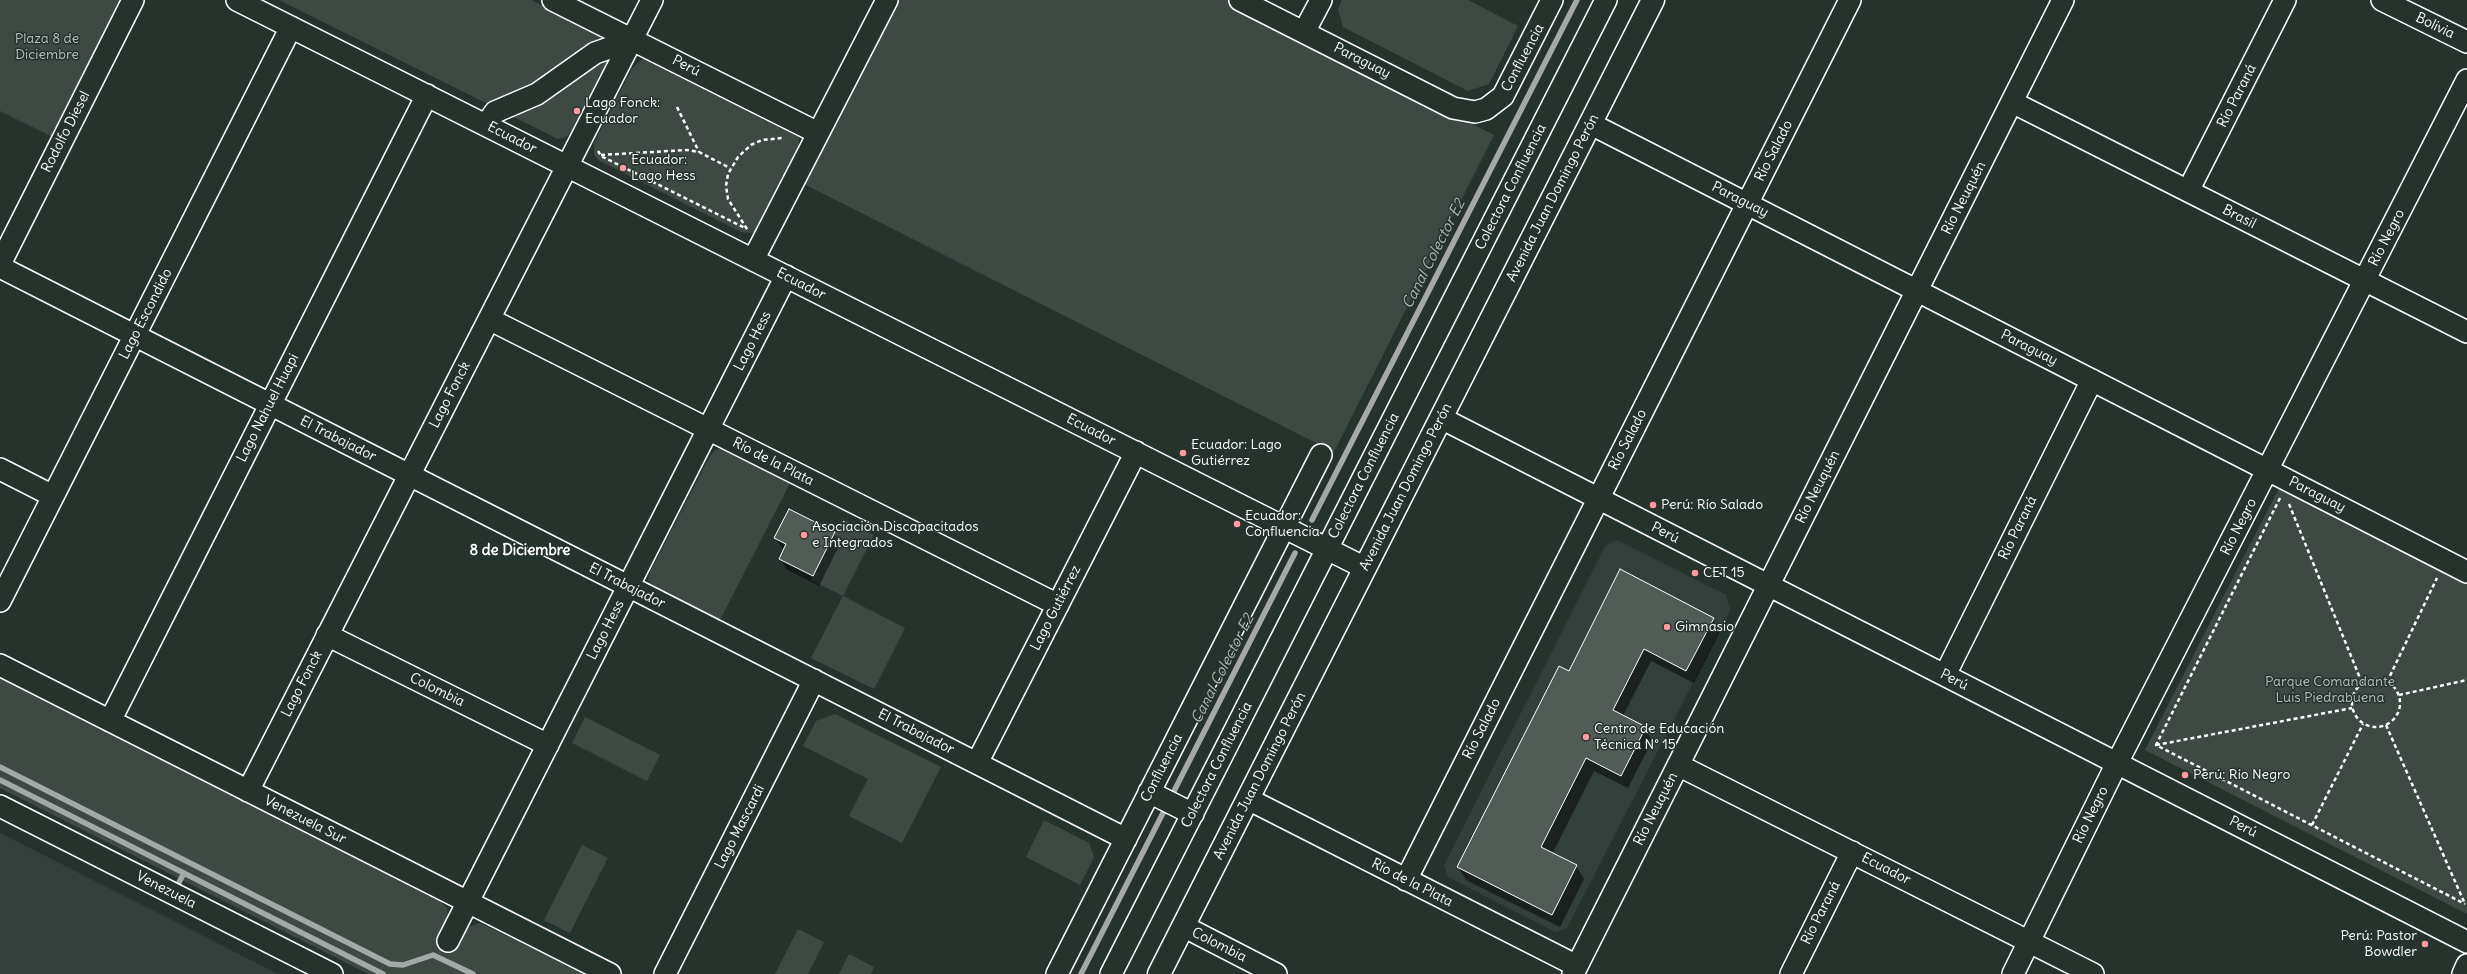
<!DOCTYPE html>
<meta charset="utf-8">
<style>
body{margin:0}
canvas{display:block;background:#26332d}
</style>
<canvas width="2467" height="974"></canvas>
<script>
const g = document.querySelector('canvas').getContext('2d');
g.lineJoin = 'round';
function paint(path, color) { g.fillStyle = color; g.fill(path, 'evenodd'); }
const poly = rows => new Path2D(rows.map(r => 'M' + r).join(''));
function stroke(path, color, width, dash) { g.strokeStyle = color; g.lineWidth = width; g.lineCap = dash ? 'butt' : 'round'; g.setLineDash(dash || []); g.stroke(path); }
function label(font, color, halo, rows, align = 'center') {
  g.font = font + ' Delius,sans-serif'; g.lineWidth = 3; g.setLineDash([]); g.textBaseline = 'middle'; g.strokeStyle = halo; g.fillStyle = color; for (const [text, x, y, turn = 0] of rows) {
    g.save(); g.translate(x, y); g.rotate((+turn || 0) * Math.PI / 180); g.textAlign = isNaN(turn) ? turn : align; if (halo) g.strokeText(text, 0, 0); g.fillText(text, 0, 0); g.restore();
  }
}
const built = poly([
 [1617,540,1726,595,1730,610,1567,928,1555,932,1448,877,1444,865,1606,545],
 [0,833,164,916,278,974,0,974]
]);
const green = poly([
 [0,0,122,0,53,137,0,111],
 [279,0,531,0,608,39,611,54,571,132,566,137,558,139],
 [894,0,1228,0,1494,135,1334,452,802,183],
 [1342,0,1468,0,1518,26,1489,84,1468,91,1343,27,1338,9],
 [643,59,651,61,797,134,799,137,798,148,758,227,753,233,741,232,600,161,594,155,594,143,633,67],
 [723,448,791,481,719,622,652,587,648,580,650,572,710,456,715,450],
 [2282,482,2467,577,2467,914,2145,750],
 [842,519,874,535,843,596,905,628,874,689,811,658,843,596,811,580],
 [0,677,441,902,447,908,448,915,436,942,455,952,468,927,480,923,584,974,368,974,0,788],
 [835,714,941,767,902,843,849,816,868,779,803,746,816,721],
 [585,717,660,755,647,781,572,743],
 [1044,820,1089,843,1094,857,1080,885,1026,857],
 [582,845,608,858,570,933,544,920],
 [798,929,824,942,808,974,775,974],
 [849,954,874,967,871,974,839,974]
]);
const shadow = poly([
 [834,533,840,544,819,586,786,569,780,559,784,550,775,538],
 [1713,619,1720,632,1694,683,1651,661,1623,716,1645,728,1652,741,1628,788,1594,771,1552,854,1576,866,1584,879,1560,927,1466,880,1458,867,1569,672]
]);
const stream = poly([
 [1312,520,1577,0],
 [0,767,390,964,403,965,433,955,473,974],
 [0,780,383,974],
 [1172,795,1295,553],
 [175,890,184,873],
 [1081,974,1165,809]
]);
const building = poly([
 [789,509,835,532,813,576,779,559,786,544,774,538,789,509],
 [1620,569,1714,618,1686,671,1644,649,1613,710,1646,727,1621,776,1586,758,1541,847,1577,865,1552,915,1457,867,1559,666,1569,671,1620,569]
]);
const path = poly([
 [677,107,699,152],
 [598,151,601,156,747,229],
 [601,155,687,150,699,152,730,168],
 [747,229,728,199,726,186,728,174,738,157,751,145,762,140,782,138],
 [2280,498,2156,745,2465,904],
 [2289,504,2362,683],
 '2352 703a24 24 0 1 1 48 0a24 24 0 1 1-48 0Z',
 [2387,682,2437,578],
 [2399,695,2467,680],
 [2386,725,2465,904],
 [2156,745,2352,708],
 [2312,825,2363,724]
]);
const minor = poly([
 [237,0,1365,568],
 [553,0,818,133],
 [1240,0,1453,108,1475,112,1486,109,1503,96,1552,0],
 [2382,0,2467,42],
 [1304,32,1321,0],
 [2012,102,2467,332],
 [1591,124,2467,572],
 [486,125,495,112,537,94,595,53,632,40],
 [2188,191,2285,0],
 [753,260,887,0],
 [0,264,133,0],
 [0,267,1126,839],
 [489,319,1058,605],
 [1441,418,2467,942],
 [0,469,53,496],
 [0,601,291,27],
 [327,635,548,745],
 [0,665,610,974],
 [1945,675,2092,380],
 [110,721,427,95],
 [977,763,1136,452],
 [1678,765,2093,974],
 [248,791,652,0],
 [1149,792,1193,814],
 [1248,799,1577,966],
 [0,806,332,974],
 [1406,880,1850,0],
 [1183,926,1276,974],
 [448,941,786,276],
 [665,974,814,680],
 [1057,974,1321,455],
 [1111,974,1606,0],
 [1573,974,2063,0],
 [1791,974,1852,852],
 [2013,974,2117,763,2467,80],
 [2463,974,2467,965]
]);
const major = poly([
 [1159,974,1653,0]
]);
const markers = [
 [577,111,4,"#ff9aa2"],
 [623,168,4,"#ff9aa2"],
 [1183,453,4,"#ff9aa2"],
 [1653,505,4,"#ff9aa2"],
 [1237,524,4,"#ff9aa2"],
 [804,535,4,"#ff9aa2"],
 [1695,573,4,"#ff9aa2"],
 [1667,627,4,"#ff9aa2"],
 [1586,737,4,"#ff9aa2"],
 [2185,775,4,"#ff9aa2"],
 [2425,944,4,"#ff9aa2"]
];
const streetNames = [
 ["Bolivia",2435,26,26],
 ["Confluencia",1523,58,-62],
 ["Paraguay",1362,61,27],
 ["Perú",686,66,27],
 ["Río Paraná",2237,96,-63],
 ["Rodolfo Diesel",66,132,-63],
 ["Ecuador",512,138,27],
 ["Río Salado",1774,151,-63],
 ["Colectora Confluencia",1511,187,-63],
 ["Avenida Juan Domingo Perón",1553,198,-63],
 ["Río Neuquén",1964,198,-63],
 ["Paraguay",1740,200,27],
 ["Brasil",2239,217,27],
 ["Río Negro",2387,238,-63],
 ["Ecuador",801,284,27],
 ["Lago Escondido",146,314,-63],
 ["Lago Hess",753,341,-63],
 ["Paraguay",2029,348,27],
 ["Lago Fonck",450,395,-63],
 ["Lago Nahuel Huapi",268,408,-63],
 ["Ecuador",1091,430,27],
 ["El Trabajador",338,439,27],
 ["Río Salado",1628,440,-63],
 ["Río de la Plata",773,462,27],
 ["Colectora Confluencia",1364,476,-63],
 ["Avenida Juan Domingo Perón",1406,487,-63],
 ["Río Neuquén",1818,487,-63],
 ["Paraguay",2317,495,27],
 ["Río Negro",2239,527,-63],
 ["Río Paraná",2018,528,-64],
 ["Perú",1665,533,27],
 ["El Trabajador",627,586,27],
 ["Lago Gutiérrez",1056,608,-63],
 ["Lago Hess",606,630,-63],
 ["Perú",1954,680,27],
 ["Lago Fonck",302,684,-63],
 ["Colombia",437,690,26],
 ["Río Salado",1482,729,-63],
 ["El Trabajador",916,732,27],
 ["Colectora Confluencia",1217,765,-63],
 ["Confluencia",1162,768,-63],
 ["Avenida Juan Domingo Perón",1260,776,-63],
 ["Río Neuquén",1656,809,-63],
 ["Río Negro",2091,815,-64],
 ["Venezuela Sur",305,820,27],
 ["Lago Mascardi",740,827,-63],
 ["Perú",2243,827,27],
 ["Ecuador",1886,869,27],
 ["Río de la Plata",1412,883,27],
 ["Venezuela",166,890,27],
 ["Río Paraná",1821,913,-63],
 ["Colombia",1219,945,27]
];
const parkNames = [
 ["Plaza 8 de",47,39],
 ["Diciembre",47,55],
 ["Parque Comandante",2330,682],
 ["Luis Piedrabuena",2330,698]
];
const poiNames = [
 ["Lago Fonck:",585,103],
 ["Ecuador",585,119],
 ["Ecuador:",631,160],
 ["Lago Hess",631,176],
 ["Ecuador: Lago",1191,445],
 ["Gutiérrez",1191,461],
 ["Perú: Río Salado",1661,505],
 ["Ecuador:",1245,516],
 ["Confluencia",1245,532],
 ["Asociación Discapacitados",812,527],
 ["e Integrados",812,543],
 ["CET 15",1703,573],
 ["Gimnasio",1675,627],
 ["Centro de Educación",1594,729],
 ["Técnica N° 15",1594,745],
 ["Perú: Río Negro",2193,775],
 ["Perú: Pastor",2417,936,"right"],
 ["Bowdler",2417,952,"right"]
];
const waterNames = [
 ["Canal Colector E2",1434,254,-63],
 ["Canal Colector E2",1223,669,-63]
];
const neighbourhoodNames = [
 ["8 de Diciembre",520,551]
];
paint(built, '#333f3a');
paint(green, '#3e4944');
paint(shadow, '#0007');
stroke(stream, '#a4a9a7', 5.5);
paint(building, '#515c57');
stroke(building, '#fff', 1);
stroke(minor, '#fff', 24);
stroke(major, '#fff', 25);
stroke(path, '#fff', 2.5, [4, 3]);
stroke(minor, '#26332d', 21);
stroke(major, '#26332d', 22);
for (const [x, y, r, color] of markers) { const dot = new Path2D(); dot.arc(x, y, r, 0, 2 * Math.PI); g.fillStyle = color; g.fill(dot); stroke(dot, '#26332d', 1.5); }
label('14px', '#fff', '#26332d', streetNames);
label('14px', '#bbbfbe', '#26332d', parkNames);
label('14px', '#fff', '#26332d', poiNames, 'left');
label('italic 15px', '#b3b8b6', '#26332d', waterNames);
label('bold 15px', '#fff', '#26332d', neighbourhoodNames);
</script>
